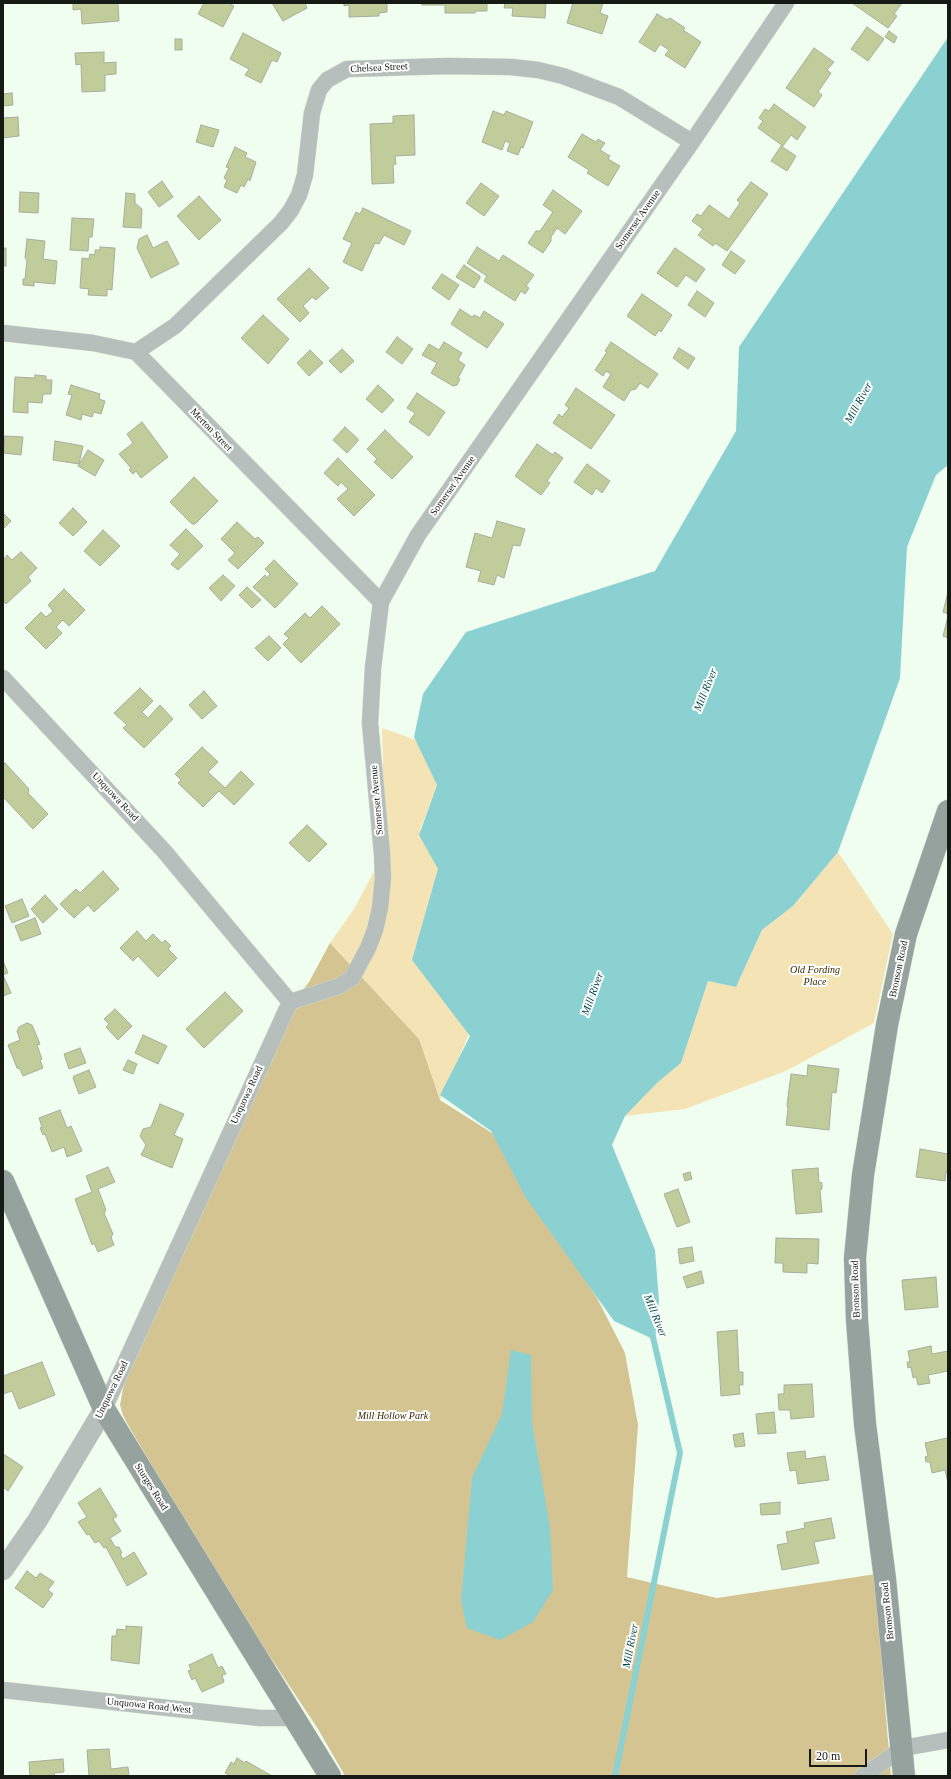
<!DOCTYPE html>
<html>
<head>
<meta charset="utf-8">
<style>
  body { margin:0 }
  #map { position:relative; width:951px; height:1779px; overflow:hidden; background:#f0feef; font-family:Georgia,serif }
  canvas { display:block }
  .frame { position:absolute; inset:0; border:4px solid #151a15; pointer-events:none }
  .scale { position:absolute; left:809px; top:1749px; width:58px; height:18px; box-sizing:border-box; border:2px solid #151a15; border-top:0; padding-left:5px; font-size:12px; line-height:14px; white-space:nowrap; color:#151a15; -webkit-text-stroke:3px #fff; paint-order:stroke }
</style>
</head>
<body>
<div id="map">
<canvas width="951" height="1779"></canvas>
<div class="frame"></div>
<div class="scale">20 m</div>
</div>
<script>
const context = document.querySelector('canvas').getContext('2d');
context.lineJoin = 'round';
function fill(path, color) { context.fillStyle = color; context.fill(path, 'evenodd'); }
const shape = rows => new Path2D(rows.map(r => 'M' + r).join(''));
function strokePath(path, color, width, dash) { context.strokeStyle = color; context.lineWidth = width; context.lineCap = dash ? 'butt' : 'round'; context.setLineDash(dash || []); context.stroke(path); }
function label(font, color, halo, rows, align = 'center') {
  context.font = font + ' Georgia,serif'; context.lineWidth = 4; context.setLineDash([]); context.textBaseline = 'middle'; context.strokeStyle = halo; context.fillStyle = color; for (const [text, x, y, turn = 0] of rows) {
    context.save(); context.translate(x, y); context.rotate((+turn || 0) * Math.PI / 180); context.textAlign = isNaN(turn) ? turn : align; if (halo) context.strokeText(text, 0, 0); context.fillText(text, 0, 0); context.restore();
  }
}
const green = shape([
  [382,728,419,741,437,785,420,830,440,872,469,1034,440,1100,419,1039,330,943,354,909,385,851],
  [838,852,893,934,874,1023,786,1071,685,1109,625,1116,657,1083,681,1063,708,981,736,987,762,930,793,906]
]);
const forest = shape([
  [330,943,419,1039,440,1100,492,1133,597,1298,625,1353,638,1425,627,1577,717,1598,876,1574,885,1705,891,1776,345,1776,318,1729,196,1545,154,1469,128,1425,123,1415,120,1405,124,1384,277,1024,309,982]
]);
const water = shape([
  [948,37,948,465,936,475,907,547,900,678,838,852,793,906,762,930,736,987,708,981,681,1063,657,1083,625,1116,612,1145,655,1250,659,1301,655,1340,614,1321,526,1198,491,1131,440,1095,470,1036,412,960,438,869,419,835,437,785,414,737,423,694,466,632,655,571,736,431,739,347],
  [511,1350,531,1355,532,1422,550,1527,553,1590,533,1622,500,1640,467,1628,461,1600,472,1478,502,1414]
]);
const stream = shape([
  [615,1776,680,1453,652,1333]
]);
const building = shape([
  [73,3,118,3,119,21,82,24,81,9,73,10,73,3],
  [204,3,228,3,234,6,223,27,198,14,204,3],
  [272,3,305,3,307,8,283,21,272,3],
  [344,3,387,3,387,12,379,13,379,16,349,17,349,5,344,6,344,3],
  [421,3,487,3,487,11,476,11,475,13,445,13,445,5,422,5,421,3],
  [505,3,546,3,545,18,512,16,513,8,504,8,505,3],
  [573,3,603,3,600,13,608,16,602,34,567,23,573,3],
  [852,3,902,3,894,14,897,16,888,28,852,3],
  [657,14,667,20,670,18,685,28,683,30,701,42,685,68,665,55,669,50,660,44,655,52,639,42,657,14],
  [867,27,884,39,868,61,851,49,867,27],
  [889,31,897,37,894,43,885,37,889,31],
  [243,33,281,53,277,62,272,60,261,83,245,75,249,69,230,59,243,33],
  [175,39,182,39,182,50,175,50,175,39],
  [814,48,834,62,827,70,831,73,818,92,822,95,814,107,786,88,814,48],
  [104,52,104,63,116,62,116,74,105,75,105,91,82,92,81,64,76,65,75,53,104,52],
  [12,93,13,105,3,106,3,94,12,93],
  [774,104,806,127,797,140,791,135,783,146,758,128,763,121,759,118,765,109,769,111,774,104],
  [493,111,504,115,506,111,533,122,523,148,521,147,518,155,507,151,510,143,505,141,502,150,482,142,493,111],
  [414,115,415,155,395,156,396,164,393,165,394,183,372,184,370,124,393,123,393,116,414,115],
  [18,117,19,136,3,138,3,118,18,117],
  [201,125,219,130,213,147,196,142,201,125],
  [582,134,596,142,598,139,605,143,600,150,610,156,608,159,620,166,608,186,587,173,589,170,568,157,582,134],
  [781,146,796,156,787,171,771,161,781,146],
  [235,147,247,153,245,157,256,162,250,181,248,179,244,187,241,185,237,193,224,187,227,180,224,178,229,168,226,167,235,147],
  [162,181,173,197,159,207,148,192,162,181],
  [751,182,768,194,727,251,715,243,713,246,698,235,703,229,692,221,697,214,701,216,709,205,729,219,740,203,737,200,751,182],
  [481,183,499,196,484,216,466,203,481,183],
  [553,190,582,211,565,234,557,228,551,237,551,241,543,253,528,243,536,231,540,231,553,212,543,205,553,190],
  [20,192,39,193,38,213,19,212,20,192],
  [126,193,135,194,135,203,142,209,141,228,123,227,126,193],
  [199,196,221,220,199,240,177,216,199,196],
  [363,208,411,231,404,245,384,235,379,244,375,243,362,271,343,262,352,243,343,239,356,212,360,214,363,208],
  [72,218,94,219,92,237,89,237,88,251,70,250,72,218],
  [147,235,153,248,167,241,179,264,151,278,137,248,139,239,147,235],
  [27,239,45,241,43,259,57,261,55,284,34,282,34,286,23,285,23,279,25,279,27,260,25,258,27,239],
  [100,247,115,248,112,290,107,289,107,296,88,295,89,289,80,288,82,258,89,259,90,254,95,255,95,250,100,250,100,247],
  [477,247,499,261,503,255,534,275,526,286,529,288,525,294,521,291,515,301,484,281,487,276,467,263,477,247],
  [3,248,6,248,6,266,3,266,3,248],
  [675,248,705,269,696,282,686,275,677,287,657,273,675,248],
  [731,251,745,261,735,274,722,265,731,251],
  [464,265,480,276,480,278,474,288,456,277,464,265],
  [309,268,329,288,316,300,312,297,303,306,309,313,300,322,277,299,309,268],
  [442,274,459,285,449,300,432,288,442,274],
  [697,291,714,303,705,317,688,305,697,291],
  [642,294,672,315,661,332,659,330,655,336,627,316,642,294],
  [460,309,472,317,474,315,480,318,484,311,504,324,487,348,451,324,460,309],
  [263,315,289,339,268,364,241,338,263,315],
  [397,337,413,349,402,364,386,352,397,337],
  [444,342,462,353,458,360,465,365,458,378,460,379,457,385,453,386,431,373,437,363,422,355,429,344,439,350,444,342],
  [611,342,658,374,648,388,640,383,636,389,631,390,624,401,603,387,611,374,606,371,603,376,595,370,607,352,605,351,611,342],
  [679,348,695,358,688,369,673,358,679,348],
  [342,349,354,361,341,373,329,361,342,349],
  [310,350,323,363,309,376,297,363,310,350],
  [35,375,46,376,46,380,52,380,51,394,43,394,42,403,28,402,28,413,13,412,15,377,35,378,35,375],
  [71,385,100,394,99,399,105,401,101,414,94,412,92,417,82,414,81,420,66,415,72,395,68,394,71,385],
  [378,385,394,400,382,413,366,399,378,385],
  [576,388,615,415,591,449,553,423,559,414,562,417,569,408,565,405,576,388],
  [417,393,445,412,429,436,409,422,415,413,407,408,417,393],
  [142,422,168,457,141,478,136,471,133,474,129,470,131,468,119,454,133,443,127,434,142,422],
  [345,427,358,439,358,441,347,453,333,440,345,427],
  [385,430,413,457,392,479,374,462,377,459,367,449,385,430],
  [5,436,23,437,21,455,3,453,5,436],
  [55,441,83,446,79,464,53,460,55,441],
  [537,444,553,455,555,452,563,458,547,481,550,483,541,495,515,476,537,444],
  [88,450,104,460,95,476,78,466,88,450],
  [338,458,375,495,354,516,337,499,348,489,341,482,338,486,324,473,338,458],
  [587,464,610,481,602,493,596,488,592,495,574,482,587,464],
  [194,477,218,501,195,524,192,524,170,502,194,477],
  [73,508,87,522,73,536,59,523,73,508],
  [3,513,11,521,3,529,3,513],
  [497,521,525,529,520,546,513,545,504,578,497,575,494,585,478,581,481,571,466,567,475,533,492,538,497,521],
  [237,522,255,539,258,537,264,543,238,569,228,560,235,553,221,539,237,522],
  [186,529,203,546,178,570,171,564,180,554,170,545,186,529],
  [103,530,120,546,100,566,84,551,103,530],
  [21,552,37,568,28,577,31,581,6,604,3,601,3,561,7,555,12,560,21,552],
  [274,560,298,584,275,608,253,587,265,575,267,578,270,574,265,569,274,560],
  [223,575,235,586,221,601,209,588,223,575],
  [247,587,261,600,252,608,239,595,247,587],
  [64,589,85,610,69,626,63,620,56,627,62,633,46,649,25,628,41,612,46,617,53,611,48,605,64,589],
  [948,592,948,614,943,612,948,592],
  [322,606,340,624,301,663,283,644,289,638,284,634,305,613,310,618,322,606],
  [948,616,948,638,943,636,948,616],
  [269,636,281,648,268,661,255,648,269,636],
  [140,688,153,701,142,712,148,718,160,705,173,719,144,748,123,728,127,725,114,713,140,688],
  [204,691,217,706,202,719,189,705,204,691],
  [202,747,218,762,208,772,225,788,241,771,254,784,234,805,219,791,203,807,178,783,181,780,175,774,202,747],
  [5,763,29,789,28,793,48,814,33,829,3,797,3,764,5,763],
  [307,825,327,844,309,862,289,843,307,825],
  [103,871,119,889,94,912,88,905,74,918,60,904,76,889,80,893,103,871],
  [45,895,58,909,43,923,31,909,45,895],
  [22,899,29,916,12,923,5,906,22,899],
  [35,918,41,934,21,941,15,926,35,918],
  [137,931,146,941,153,934,162,943,165,940,171,946,168,949,177,958,158,977,138,956,133,961,120,948,137,931],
  [3,961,8,973,3,975,11,993,3,996,3,961],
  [225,992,243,1011,204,1048,186,1029,225,992],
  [115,1009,132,1026,118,1040,106,1027,109,1024,104,1019,115,1009],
  [27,1023,32,1025,40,1044,37,1045,42,1059,40,1060,43,1068,23,1076,20,1069,17,1068,8,1045,20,1040,17,1031,19,1027,27,1023],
  [143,1035,167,1046,158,1064,135,1053,143,1035],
  [80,1048,86,1063,69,1069,64,1054,80,1048],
  [128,1060,137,1064,133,1074,123,1070,128,1060],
  [808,1065,839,1069,836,1093,832,1092,829,1130,786,1125,788,1109,787,1105,791,1074,807,1076,808,1065],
  [89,1070,96,1087,79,1094,73,1078,74,1076,89,1070],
  [160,1104,184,1114,174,1135,183,1139,172,1168,141,1155,146,1145,140,1136,143,1129,151,1127,160,1104],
  [60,1110,67,1128,71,1126,82,1151,67,1157,64,1147,52,1152,45,1134,43,1135,40,1128,42,1127,39,1118,60,1110],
  [920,1149,948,1154,948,1172,946,1172,945,1181,916,1177,920,1149],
  [108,1167,115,1182,98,1189,106,1210,104,1213,113,1234,111,1237,114,1245,98,1252,94,1243,92,1245,75,1199,92,1192,86,1176,108,1167],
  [818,1168,819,1182,822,1183,822,1189,820,1190,822,1212,796,1214,792,1170,818,1168],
  [690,1172,692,1179,685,1181,683,1174,690,1172],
  [678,1189,690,1222,677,1227,664,1194,678,1189],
  [776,1238,819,1239,818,1264,807,1263,807,1273,783,1272,783,1263,775,1263,776,1238],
  [692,1247,694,1261,680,1264,678,1249,692,1247],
  [701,1271,704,1283,687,1288,683,1277,701,1271],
  [936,1277,938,1307,905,1310,902,1280,936,1277],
  [737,1330,739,1372,743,1372,743,1385,739,1385,740,1394,721,1396,717,1332,737,1330],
  [931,1346,932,1354,948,1351,948,1371,928,1375,930,1383,918,1385,916,1377,913,1378,911,1367,908,1368,907,1362,910,1362,908,1351,931,1346],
  [42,1362,55,1395,19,1409,12,1391,3,1394,3,1376,42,1362],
  [812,1384,814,1417,791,1419,790,1410,779,1410,778,1394,784,1394,784,1385,812,1384],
  [774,1412,776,1433,758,1434,756,1414,774,1412],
  [743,1433,745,1446,735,1447,733,1435,743,1433],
  [947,1438,948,1441,948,1483,945,1470,932,1473,930,1462,926,1462,925,1457,928,1456,925,1443,947,1438],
  [805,1451,806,1459,825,1456,829,1480,798,1484,796,1470,790,1471,787,1453,805,1451],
  [5,1455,23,1467,8,1491,3,1487,3,1458,5,1455],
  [100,1488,117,1516,113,1519,121,1531,110,1538,115,1547,119,1547,122,1553,120,1554,123,1559,134,1552,147,1574,127,1586,106,1547,104,1548,99,1541,95,1543,89,1534,87,1535,78,1522,87,1517,78,1503,100,1488],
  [780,1502,780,1514,761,1515,760,1504,780,1502],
  [831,1518,835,1538,814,1542,819,1563,782,1570,777,1545,788,1543,786,1532,805,1528,804,1523,831,1518],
  [27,1571,36,1578,40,1573,54,1582,48,1590,53,1594,43,1608,15,1588,27,1571],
  [126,1626,142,1627,139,1664,111,1660,112,1636,116,1636,117,1629,126,1630,126,1626],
  [212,1654,218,1668,222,1666,226,1674,222,1675,224,1682,202,1692,195,1678,192,1680,188,1671,191,1670,189,1665,212,1654],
  [109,1749,111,1769,128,1767,129,1776,89,1776,87,1750,109,1749],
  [237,1758,245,1763,246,1761,272,1776,227,1776,228,1774,225,1773,231,1762,234,1764,237,1758],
  [63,1759,64,1772,54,1773,55,1776,30,1776,29,1762,63,1759]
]);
const minor = shape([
  [3,333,93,343,136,352,381,602],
  [136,352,175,326,281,223,291,210,299,195,305,175,312,113,319,90,327,80,347,69,448,66,511,67,538,70,563,76,619,97,692,142],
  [3,678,164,851,290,1002,104,1409],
  [290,1002,339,986,352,978,368,948,375,930,380,908,383,878,382,854,370,723,373,668,381,602,418,535,692,142,786,3],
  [3,1690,260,1718,295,1718],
  [863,1776,903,1748,948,1740]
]);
const tertiary = shape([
  [3,1570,37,1521,104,1409]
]);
const secondary = shape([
  [3,1181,104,1409,330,1776],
  [904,1776,885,1579,865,1424,857,1320,855,1258,863,1175,887,1025,906,934,948,811]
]);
const streetNames = [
  ["Chelsea Street",379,68,-3],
  ["Somerset Avenue",638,220,-55],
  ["Merton Street",211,430,46],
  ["Somerset Avenue",453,486,-55],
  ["Unquowa Road",115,797,47],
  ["Somerset Avenue",377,800,-95],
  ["Bronson Road",899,969,-78],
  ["Unquowa Road",247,1095,-65],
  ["Bronson Road",856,1289,-92],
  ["Unquowa Road",112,1390,-64],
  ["Sturges Road",151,1487,58],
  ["Bronson Road",888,1611,-96],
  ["Unquowa Road West",149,1706,6]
];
const parkNames = [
  ["Old Fording",815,970],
  ["Place",815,982],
  ["Mill Hollow Park",393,1416]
];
const waterNames = [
  ["Mill River",859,403,-61],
  ["Mill River",706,690,-68],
  ["Mill River",593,994,-70],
  ["Mill River",655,1316,68],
  ["Mill River",631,1646,-79]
];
fill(green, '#f4e4b5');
fill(forest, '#d4c491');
fill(water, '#8cd1d2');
strokePath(stream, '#8cd1d2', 6);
fill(building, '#c0cc99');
strokePath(building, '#a8ad9c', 1);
strokePath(minor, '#cddacc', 17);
strokePath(tertiary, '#cddacc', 21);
strokePath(secondary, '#cddacc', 23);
strokePath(minor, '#b6bfbb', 16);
strokePath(tertiary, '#b6bfbb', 20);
strokePath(secondary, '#95a29d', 22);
label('10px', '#151a15', '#fff', streetNames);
label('italic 10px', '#342800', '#fff', parkNames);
label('italic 11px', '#034647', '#fff', waterNames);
</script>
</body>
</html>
